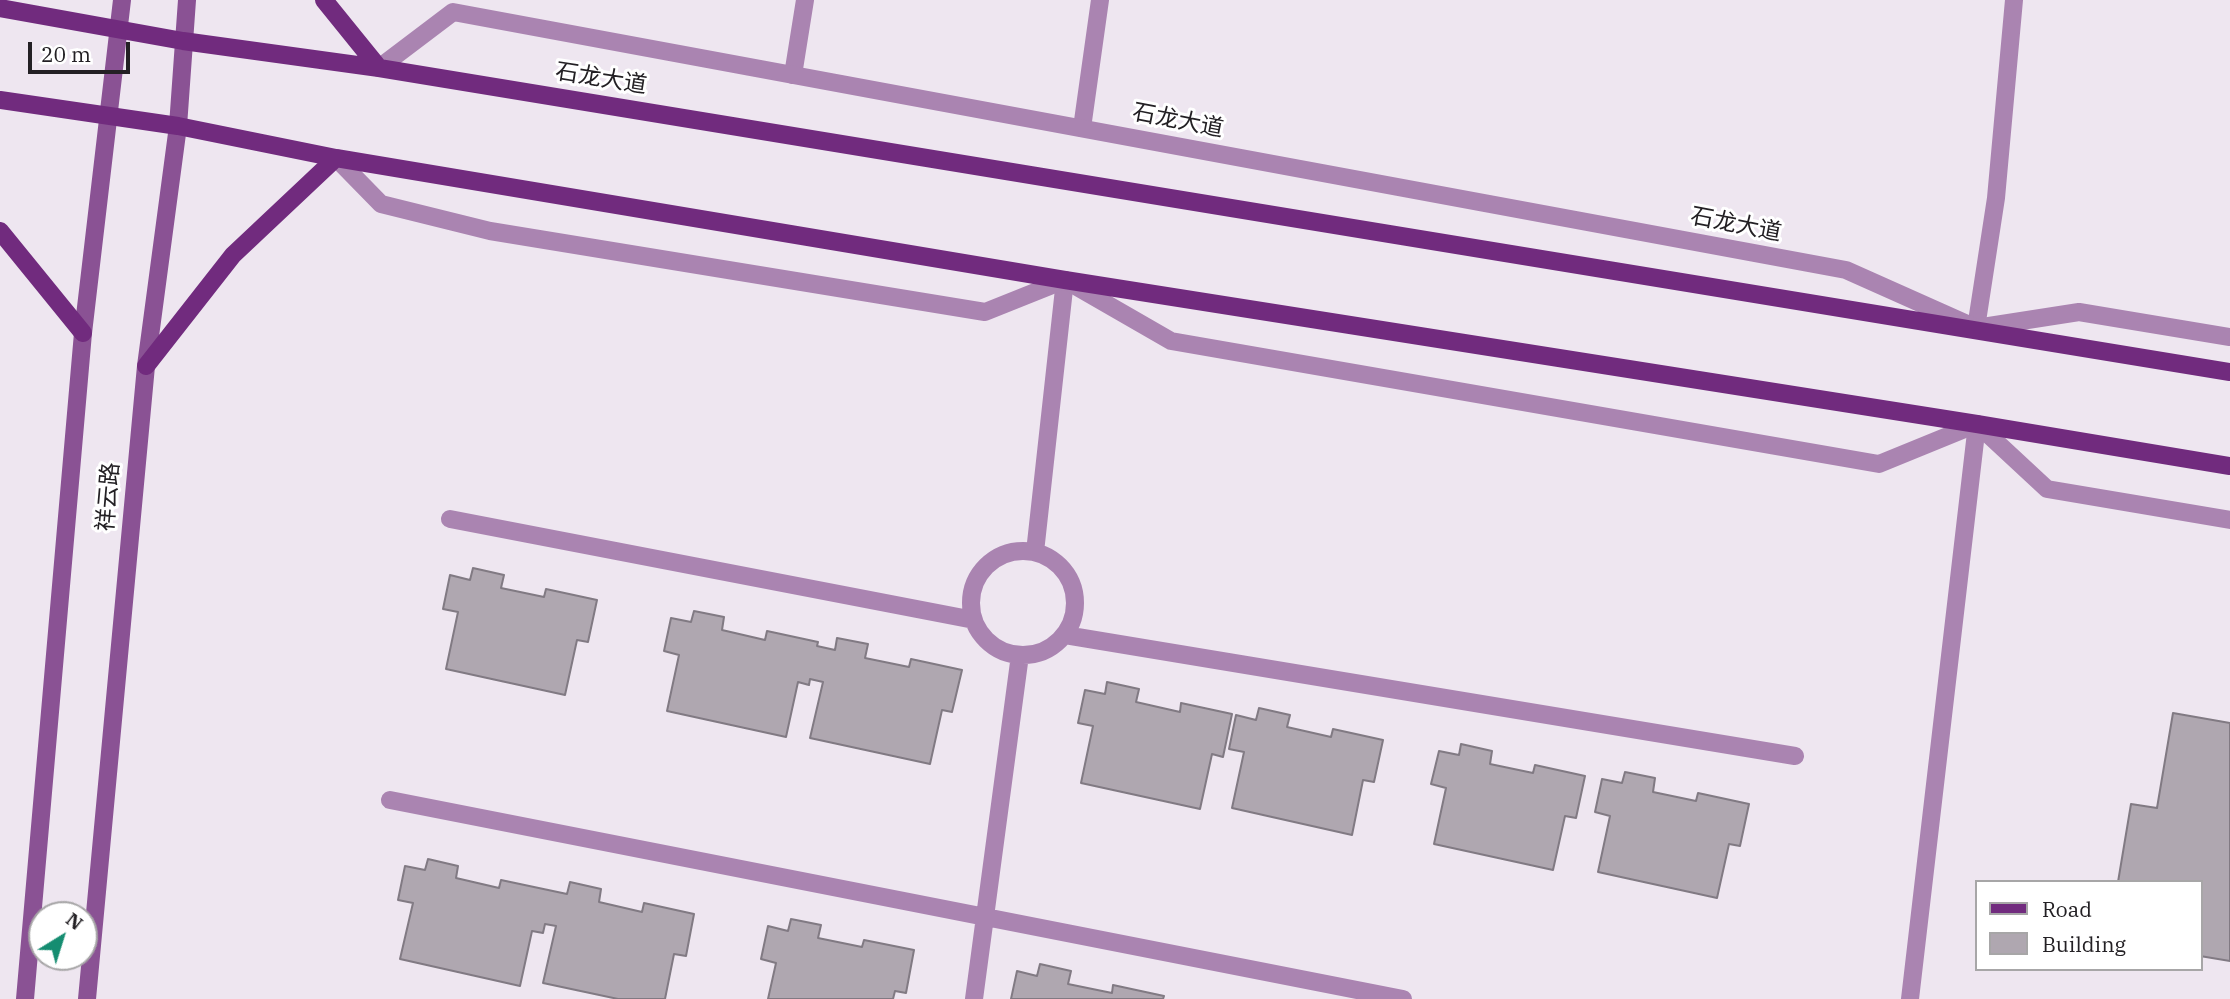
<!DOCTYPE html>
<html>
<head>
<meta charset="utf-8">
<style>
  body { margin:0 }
  #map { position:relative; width:2230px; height:999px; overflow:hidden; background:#eee6f0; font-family:"IBM Plex Serif",serif }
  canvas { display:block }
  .legend { position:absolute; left:1975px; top:880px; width:228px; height:91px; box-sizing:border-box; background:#fff; border:2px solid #a7a6a7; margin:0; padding:9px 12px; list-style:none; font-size:21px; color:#232024 }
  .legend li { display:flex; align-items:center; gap:14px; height:35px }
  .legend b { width:35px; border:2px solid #a7a6a7 }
  .north { position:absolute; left:28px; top:901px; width:70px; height:70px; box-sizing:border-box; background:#fff; border:2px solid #a7a6a7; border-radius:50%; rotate:38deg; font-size:19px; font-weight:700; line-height:28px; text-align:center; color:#232024 }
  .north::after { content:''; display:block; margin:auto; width:24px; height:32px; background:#158d71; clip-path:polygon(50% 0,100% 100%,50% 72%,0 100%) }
  .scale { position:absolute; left:28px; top:42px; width:102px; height:32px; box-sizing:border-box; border:4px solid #232024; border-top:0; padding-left:9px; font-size:21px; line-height:24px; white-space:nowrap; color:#232024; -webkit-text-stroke:5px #fff; paint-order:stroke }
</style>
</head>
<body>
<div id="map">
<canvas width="2230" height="999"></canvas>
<ul class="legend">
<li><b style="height:9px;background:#712b7e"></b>Road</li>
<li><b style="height:19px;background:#afa7b0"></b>Building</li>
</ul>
<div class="north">N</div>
<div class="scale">20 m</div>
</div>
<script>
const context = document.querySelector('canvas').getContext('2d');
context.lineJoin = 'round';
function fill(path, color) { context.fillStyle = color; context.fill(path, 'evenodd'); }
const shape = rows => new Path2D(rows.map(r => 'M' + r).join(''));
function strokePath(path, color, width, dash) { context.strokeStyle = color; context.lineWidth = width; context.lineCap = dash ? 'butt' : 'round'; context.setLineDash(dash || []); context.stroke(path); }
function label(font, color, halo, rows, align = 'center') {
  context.font = font + ' "IBM Plex Serif","Noto Sans SC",serif'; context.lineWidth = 6; context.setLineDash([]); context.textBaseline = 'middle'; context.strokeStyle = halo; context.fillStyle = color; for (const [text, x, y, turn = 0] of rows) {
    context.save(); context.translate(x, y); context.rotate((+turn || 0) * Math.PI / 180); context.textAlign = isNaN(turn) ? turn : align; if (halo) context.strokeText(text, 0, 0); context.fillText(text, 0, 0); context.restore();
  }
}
const building = shape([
  [473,568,504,575,501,588,544,597,546,589,597,600,588,642,577,640,565,695,446,669,458,612,443,609,450,575,470,580,473,568],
  [694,611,724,617,722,630,765,640,767,631,818,642,817,646,835,650,837,638,868,644,865,658,909,667,911,659,962,670,952,712,942,710,930,764,810,738,823,682,810,679,809,685,798,682,786,737,667,711,679,655,664,651,671,618,691,622,694,611],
  [1107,682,1139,689,1136,702,1180,712,1181,703,1232,714,1223,757,1212,754,1200,809,1081,783,1093,726,1078,723,1085,690,1105,694,1107,682],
  [1259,708,1290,715,1287,727,1331,737,1333,729,1383,740,1374,782,1363,780,1352,835,1232,808,1244,752,1229,749,1236,715,1256,720,1259,708],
  [2173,713,2230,723,2230,961,2200,956,2200,882,2118,882,2131,804,2157,808,2173,713],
  [1461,744,1492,751,1490,764,1533,773,1535,765,1585,776,1576,818,1565,816,1553,870,1434,844,1446,788,1431,784,1439,751,1459,755,1461,744],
  [1625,772,1655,778,1653,792,1696,801,1698,793,1749,804,1740,846,1729,844,1717,898,1598,872,1610,816,1595,812,1602,779,1622,783,1625,772],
  [428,859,458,866,456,878,499,888,501,880,567,894,570,882,601,889,599,902,642,912,644,903,694,914,686,956,674,954,665,999,618,999,543,983,556,926,545,924,543,933,532,931,520,986,400,959,413,903,398,900,405,866,425,870,428,859],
  [791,919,821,925,818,938,862,947,864,940,914,950,906,993,895,991,893,999,768,999,776,963,761,959,768,926,788,931,791,919],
  [1040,964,1071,971,1068,984,1112,993,1113,985,1164,996,1163,999,1011,999,1017,971,1037,976,1040,964]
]);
const service = shape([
  [793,75,805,0],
  [1082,128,1100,0],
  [450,519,974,620],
  '971 603a52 52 0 1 1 104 0a52 52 0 1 1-104 0Z',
  [1035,552,1065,280],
  [1065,635,1795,756],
  [390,800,1403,999],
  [974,999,1020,655]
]);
const minor = shape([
  [1976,328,1996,198,2014,0],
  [1910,999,1977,424]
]);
const tertiary = shape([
  [379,68,453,12,1846,270,1976,328,2079,312,2230,337],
  [336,158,381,204,490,231,985,312,1065,280,1171,341,1879,464,1977,424,2047,489,2230,520]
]);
const secondary = shape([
  [25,999,83,333,122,0],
  [87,999,146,366,178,126,187,0]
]);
const primary = shape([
  [324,0,379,68],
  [0,8,183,41,379,68,2230,372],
  [0,100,178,126,336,158,1065,280,1977,424,2230,466],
  [0,231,83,333],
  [146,366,233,255,336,158]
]);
const streetNames = [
  ["石龙大道",601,79,9],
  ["石龙大道",1178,121,11],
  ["石龙大道",1736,225,11],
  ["祥云路",109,497,-85]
];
fill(building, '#afa7b0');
strokePath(building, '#817a83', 2);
strokePath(service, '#aa84b1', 18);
strokePath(minor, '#aa84b1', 18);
strokePath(tertiary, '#aa84b1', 18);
strokePath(secondary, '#8a5294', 18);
strokePath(primary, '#712b7e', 18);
label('23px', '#232024', '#fff', streetNames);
</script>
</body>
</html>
